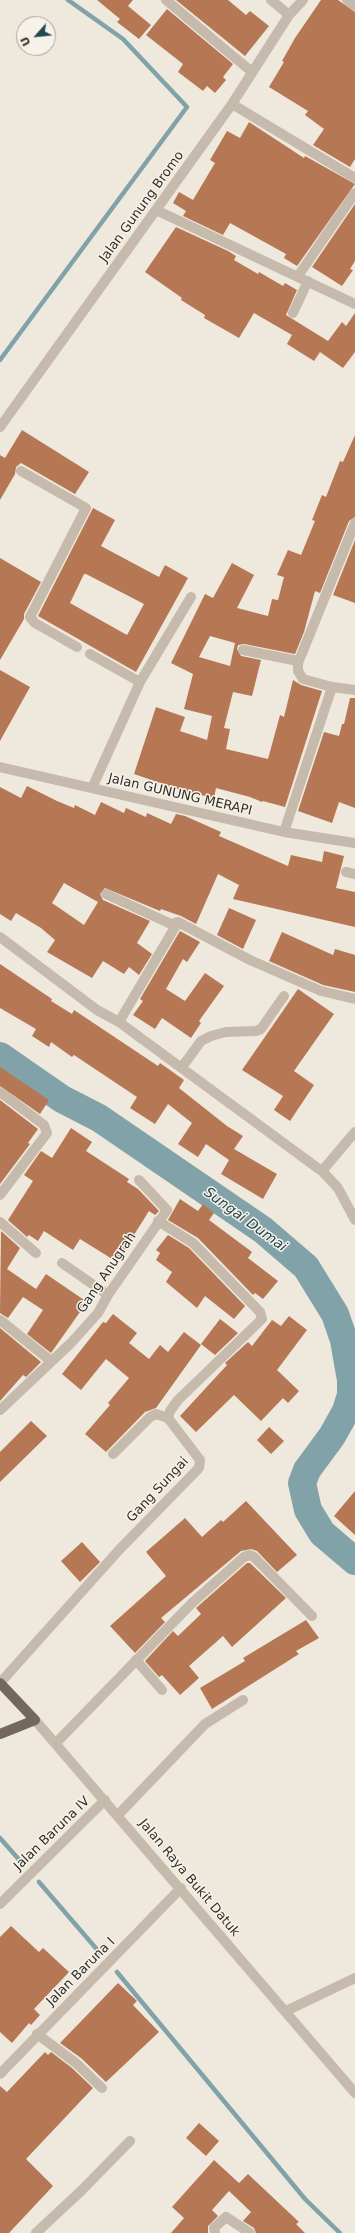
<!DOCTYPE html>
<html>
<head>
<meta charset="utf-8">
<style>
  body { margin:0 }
  #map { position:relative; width:355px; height:2233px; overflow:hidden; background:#efe9dd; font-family:"DejaVu Sans",sans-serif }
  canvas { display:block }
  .north { position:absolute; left:16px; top:16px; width:40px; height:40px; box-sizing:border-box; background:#f7f2e9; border:1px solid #a9a49c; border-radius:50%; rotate:243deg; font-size:11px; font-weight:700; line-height:16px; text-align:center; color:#342e29 }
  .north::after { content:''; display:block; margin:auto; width:14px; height:18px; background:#244850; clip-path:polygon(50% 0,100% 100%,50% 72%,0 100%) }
</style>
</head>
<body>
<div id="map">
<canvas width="355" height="2233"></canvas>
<div class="north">U</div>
</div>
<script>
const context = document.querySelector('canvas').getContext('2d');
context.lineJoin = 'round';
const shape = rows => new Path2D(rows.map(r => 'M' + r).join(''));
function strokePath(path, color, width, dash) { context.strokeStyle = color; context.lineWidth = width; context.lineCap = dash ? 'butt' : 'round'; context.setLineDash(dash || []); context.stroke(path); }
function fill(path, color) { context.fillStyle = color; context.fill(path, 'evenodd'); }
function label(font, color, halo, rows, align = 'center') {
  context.font = font + ' "DejaVu Sans",sans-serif'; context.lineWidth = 3; context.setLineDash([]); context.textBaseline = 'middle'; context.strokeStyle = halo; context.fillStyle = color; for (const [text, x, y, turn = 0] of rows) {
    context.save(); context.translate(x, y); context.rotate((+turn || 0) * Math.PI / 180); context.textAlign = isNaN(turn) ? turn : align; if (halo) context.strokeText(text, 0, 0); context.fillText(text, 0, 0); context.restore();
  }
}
const stream = shape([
  [0,360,187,107,123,39,68,0],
  [0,1838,22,1863],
  [39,1882,100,1953],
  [117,1972,305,2199,340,2233]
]);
const river = shape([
  [0,1056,62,1099,99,1118,263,1230,306,1267,335,1314,344,1340,351,1380,351,1395,346,1411,332,1436,307,1470,302,1483,308,1510,322,1533,355,1561]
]);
const building = shape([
  [97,0,133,0,128,6,151,25,139,39,117,22,120,19],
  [176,0,228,0,246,15,250,11,269,26,245,56],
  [321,0,338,0,355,12,355,159,350,167,313,145,324,129,305,115,308,111,269,87,284,62,282,61,295,38],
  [167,9,233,64,223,77,226,80,215,93,207,86,203,91,178,72,183,64,146,35],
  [249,122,304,158,305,156,355,184,297,266,284,258,286,254,230,223,223,235,183,216,186,211,173,203,179,192,193,200,215,163,210,160,227,131,240,138],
  [355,204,355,261,350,269,353,270,342,286,312,267],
  [176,227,228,251,236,256,234,260,258,274,259,272,283,286,285,283,297,290,286,315,328,341,342,322,346,326,355,313,355,352,343,368,320,352,314,361,287,344,292,335,254,313,239,338,204,318,205,315,181,300,182,298,145,272],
  [22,430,89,472,75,494,21,463,16,467,15,474,0,500,0,455,5,458],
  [355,435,355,517,349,521,320,593,315,591,304,632,295,654,244,644,238,645,237,649,241,656,261,660,252,696,233,692,224,728,230,729,226,749,268,759,280,715,284,717,293,680,301,685,322,691,285,807,263,801,262,802,250,797,216,788,214,798,187,792,134,774,156,707,185,717,180,731,207,740,212,716,184,709,193,674,171,663,205,594,213,598,232,563,254,575,237,608,268,616,272,599,278,600,284,577,277,575,288,550,301,555,315,521,312,520,322,495,326,497,340,461,343,462],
  [210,636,235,643,230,666,199,657],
  [93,508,115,520,101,546,159,577,165,565,188,578,136,672,38,616],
  [84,574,86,574,144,604,127,635,70,603],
  [355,540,355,603,333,595],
  [0,558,41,582,24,614,24,619,0,660],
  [0,670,30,687,0,741],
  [350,698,355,698,355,808,339,802,332,823,298,811,324,732,339,736,342,724,344,724],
  [27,786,57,801,74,808,75,805,95,815,101,802,124,813,126,808,146,817,147,813,171,824,176,814,185,816,221,832,219,836,288,866,291,855,322,862,324,851,344,856,336,888,355,892,355,927,233,899,239,885,218,874,196,924,181,916,161,909,160,911,105,888,100,894,103,900,150,921,137,943,152,954,139,975,129,967,124,974,103,961,92,978,47,952,55,940,41,928,16,913,11,921,0,914,0,787,21,798],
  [64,883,98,902,84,925,52,903],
  [229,908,256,920,243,949,217,935],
  [180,931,200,942,187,962,183,959,166,989,185,1001,205,973,224,986,199,1021,201,1023,191,1038,162,1018,155,1029,133,1015,143,1001,140,999],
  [282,932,333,955,335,949,355,955,355,992,323,985,269,961],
  [0,964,52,999,51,1001,72,1014,74,1010,158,1066,160,1063,184,1080,179,1088,227,1126,243,1136,234,1149,277,1174,263,1199,221,1174,229,1160,206,1144,198,1157,178,1144,192,1123,168,1104,155,1124,130,1108,137,1097,74,1055,72,1057,51,1042,49,1047,32,1036,36,1029,0,1008],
  [298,989,334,1014,294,1071,314,1085,290,1121,274,1110,283,1096,242,1070],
  [0,1067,49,1100,40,1114,0,1086],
  [0,1100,38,1129,28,1143,30,1144,0,1184],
  [71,1128,92,1142,86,1151,129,1179,127,1182,138,1189,159,1211,155,1215,149,1211,117,1262,80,1239,73,1250,44,1231,38,1241,29,1235,27,1237,8,1220,33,1181,24,1175,41,1151,52,1158],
  [180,1199,198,1211,203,1204,214,1213,209,1220,252,1252,248,1258,278,1281,263,1299,255,1293,253,1295,198,1238,168,1220],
  [1,1231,20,1248,7,1269,36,1289,46,1274,87,1302,51,1353,27,1334,43,1310,23,1297,8,1318,0,1313],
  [168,1235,189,1248,245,1306,234,1319,205,1296,197,1308,166,1282,172,1272,156,1260,160,1253,156,1250],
  [113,1314,137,1333,129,1343,149,1359,160,1345,168,1352,184,1332,201,1345,156,1408,145,1412,106,1452,85,1434,110,1405,108,1403,129,1378,106,1359,81,1390,62,1374,103,1322,106,1323],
  [289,1316,307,1330,277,1370,299,1391,288,1403,283,1398,261,1421,234,1395,196,1432,180,1416,227,1365,225,1363,248,1342,252,1346,272,1320,281,1326],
  [220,1319,238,1333,215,1355,201,1344],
  [0,1328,41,1362,26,1377,23,1375,0,1401],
  [31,1421,47,1436,0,1482,0,1452],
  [269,1427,284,1441,271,1454,257,1440],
  [355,1491,355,1535,334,1516],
  [246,1501,297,1555,277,1572,257,1551,251,1549,241,1551,161,1618,165,1622,135,1653,110,1626,166,1576,146,1552,185,1518,202,1537,221,1520,223,1522],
  [82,1542,100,1562,80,1582,61,1561],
  [247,1563,250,1563,286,1598,232,1647,223,1636,189,1666,199,1678,180,1695,162,1675,159,1677,145,1661,173,1631,178,1636,201,1614,196,1608],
  [306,1620,319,1638,296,1651,299,1654,212,1709,200,1688,245,1661,243,1658],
  [11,1926,39,1952,43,1948,69,1972,34,2009,40,2015,31,2025,29,2023,12,2043,0,2032,0,1937],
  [118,1983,137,2001,133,2005,159,2032,106,2082,81,2058,60,2043],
  [45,2052,48,2055,51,2052,72,2068,93,2088,26,2159,53,2186,9,2233,0,2233,0,2086,7,2092],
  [199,2123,219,2141,206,2156,186,2138],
  [214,2160,239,2183,248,2174,299,2222,296,2224,305,2233,256,2233,254,2228,243,2221,251,2212,229,2191,212,2210,218,2216,208,2226,208,2233,171,2233,184,2218,172,2207]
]);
const minor = shape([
  [166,0,252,72],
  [271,0,289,15],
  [347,0,355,6],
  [232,104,355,178],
  [156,210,355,304],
  [298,276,355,193],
  [293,313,308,281],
  [0,427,232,104,289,15,303,0],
  [21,471,86,508,30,617,35,623,77,647],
  [355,523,298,663,298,671,303,679,332,687,355,690],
  [243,650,298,661],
  [90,654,140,682],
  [0,767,284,832,355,843],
  [92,788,140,682,191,597],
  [284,832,332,687],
  [346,872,355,874],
  [106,894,171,924,178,922,250,960,321,991,355,999],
  [0,937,97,1010,119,1022,323,1172,338,1188,355,1220],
  [119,1022,178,922],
  [182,1067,201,1041,211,1036,226,1032,256,1031,261,1029,284,996],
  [0,1092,44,1125,47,1133,0,1195],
  [322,1171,355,1132],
  [0,1222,36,1253],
  [62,1263,108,1295],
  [0,1320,51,1361],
  [0,1410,71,1343,98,1313,108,1295,167,1210,139,1180],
  [113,1454,150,1417,156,1414,168,1418],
  [136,1660,162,1690],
  [0,1683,119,1550,199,1468,200,1460,168,1418,170,1411,178,1400,262,1319,260,1312,193,1243,158,1221],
  [35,1720,355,2093],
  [56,1743,192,1603,244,1557,249,1555,254,1557,312,1616],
  [118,1815,205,1724,243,1700],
  [0,1904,105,1800],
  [286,2011,355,1978],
  [37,2034,76,2063,102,2088],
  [0,2074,181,1888],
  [36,2233,81,2191,130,2141],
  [215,2233,214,2228,226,2217,250,2233]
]);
const major = shape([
  [0,1683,35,1720,0,1734]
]);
const streetNames = [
  ["Jalan Gunung Bromo",142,207,-54],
  ["Jalan GUNUNG MERAPI",180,795,13],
  ["Gang Anugrah",107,1273,-56],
  ["Gang Sungai",158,1490,-47],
  ["Jalan Baruna IV",52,1834,-44],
  ["Jalan Raya Bukit Datuk",189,1878,50],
  ["Jalan Baruna I",81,1972,-45]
];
const waterNames = [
  ["Sungai Dumai",245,1220,36]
];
strokePath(stream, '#80a2a8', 4.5);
strokePath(river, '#80a2a8', 28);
fill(building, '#b67754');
strokePath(minor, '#c5baab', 10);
strokePath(major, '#74675c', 10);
label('13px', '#342e29', '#f7f2e9', streetNames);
label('italic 14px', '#244850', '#f7f2e9', waterNames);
</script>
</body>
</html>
